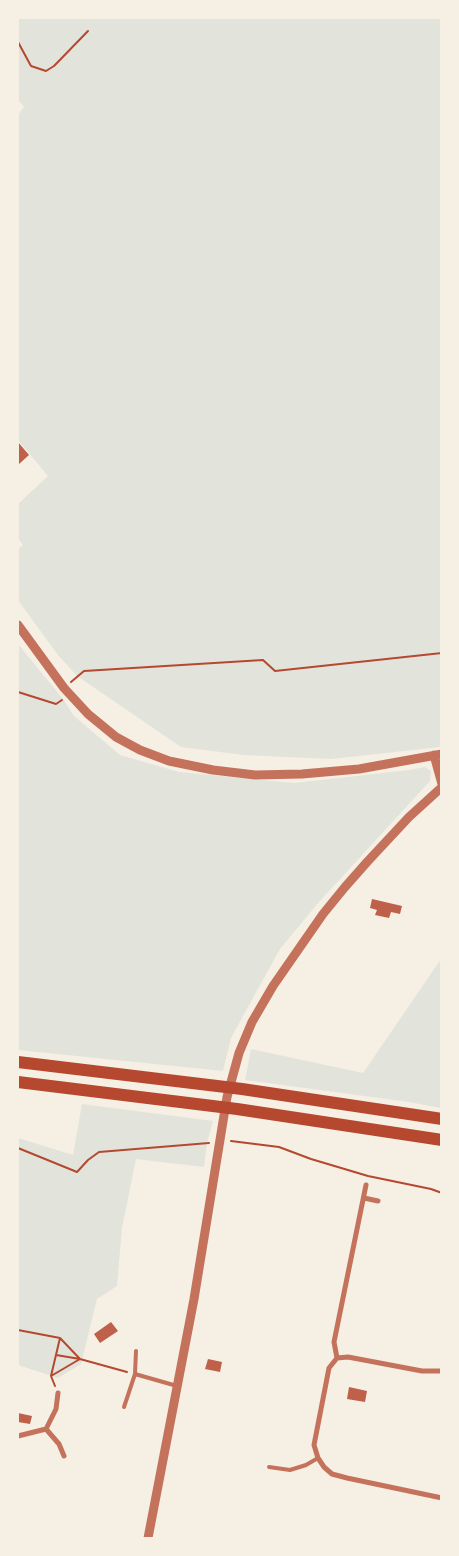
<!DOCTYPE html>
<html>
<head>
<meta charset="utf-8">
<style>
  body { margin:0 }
  #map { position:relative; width:459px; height:1556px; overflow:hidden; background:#f6efe4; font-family:Quicksand,sans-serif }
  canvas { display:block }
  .frame { position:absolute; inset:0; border:19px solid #f6efe4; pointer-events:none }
</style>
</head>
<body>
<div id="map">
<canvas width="459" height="1556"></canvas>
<div class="frame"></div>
</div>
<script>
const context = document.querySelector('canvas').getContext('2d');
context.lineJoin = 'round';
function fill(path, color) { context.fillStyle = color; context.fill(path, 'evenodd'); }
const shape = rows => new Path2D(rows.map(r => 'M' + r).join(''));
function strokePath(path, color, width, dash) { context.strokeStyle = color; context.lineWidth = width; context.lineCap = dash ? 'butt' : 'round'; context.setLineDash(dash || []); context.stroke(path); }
const green = shape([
  [18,18,441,18,441,747,331,759,243,755,181,747,77,676,58,655,18,600,18,549,23,545,18,538,18,504,48,476,18,440,18,115,24,107,18,100],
  [18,644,63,699,74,716,120,755,179,772,294,783,409,770,425,767,431,771,430,781,319,902,280,949,231,1038,223,1071,18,1050],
  [441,959,441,1108,409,1102,245,1080,251,1049,363,1073],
  [82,1104,213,1121,207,1143,204,1167,136,1159,122,1228,117,1286,97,1299,81,1364,58,1378,18,1365,18,1138,73,1155]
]);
const building = shape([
  [18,442,29,455,18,465],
  [372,899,402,906,400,914,391,912,389,918,375,915,377,910,370,908],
  [111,1322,118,1331,100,1343,94,1334],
  [208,1359,222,1362,220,1372,205,1369],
  [349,1387,367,1391,365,1402,347,1399],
  [18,1413,32,1416,30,1424,18,1422]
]);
const path = shape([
  [18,42,31,66,46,71,54,66,88,31],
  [71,682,84,671,263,660,275,671,442,653],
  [18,692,56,704,62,700],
  [231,1141,279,1147,311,1159,368,1176,431,1189,442,1193],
  [18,1148,77,1172,88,1160,99,1152,209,1143],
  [18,1330,60,1338,51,1376,55,1386],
  [60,1338,80,1359,127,1372],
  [51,1376,80,1359,56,1355]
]);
const service = shape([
  [135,1374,177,1386],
  [124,1407,135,1374,136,1351],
  [269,1467,290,1470,306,1465,318,1458]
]);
const minor = shape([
  [364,1198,378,1201],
  [337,1358,329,1368,314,1445,318,1458,324,1467,332,1474,347,1478,442,1498],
  [337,1358,334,1342,366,1185],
  [337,1358,348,1357,422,1371,442,1371],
  [46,1429,59,1444,64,1456],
  [18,1436,46,1429,56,1409,58,1393]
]);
const tertiary = shape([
  [18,625,64,688,88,714,116,737,140,750,169,761,213,770,255,775,302,774,359,769,442,754],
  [434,755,442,784],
  [148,1538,194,1299,227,1097,239,1053,252,1022,273,986,323,914,345,887,368,861,409,817,442,787]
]);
const trunk = shape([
  [18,1062,242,1089,442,1119],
  [18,1082,237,1109,442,1140]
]);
fill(green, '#e2e4dc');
fill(building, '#bf614a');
strokePath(path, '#b5482f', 2);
strokePath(service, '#c5725c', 4);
strokePath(minor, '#c5725c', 5);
strokePath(tertiary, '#c5725c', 9);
strokePath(trunk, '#b5482f', 12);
</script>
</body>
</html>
